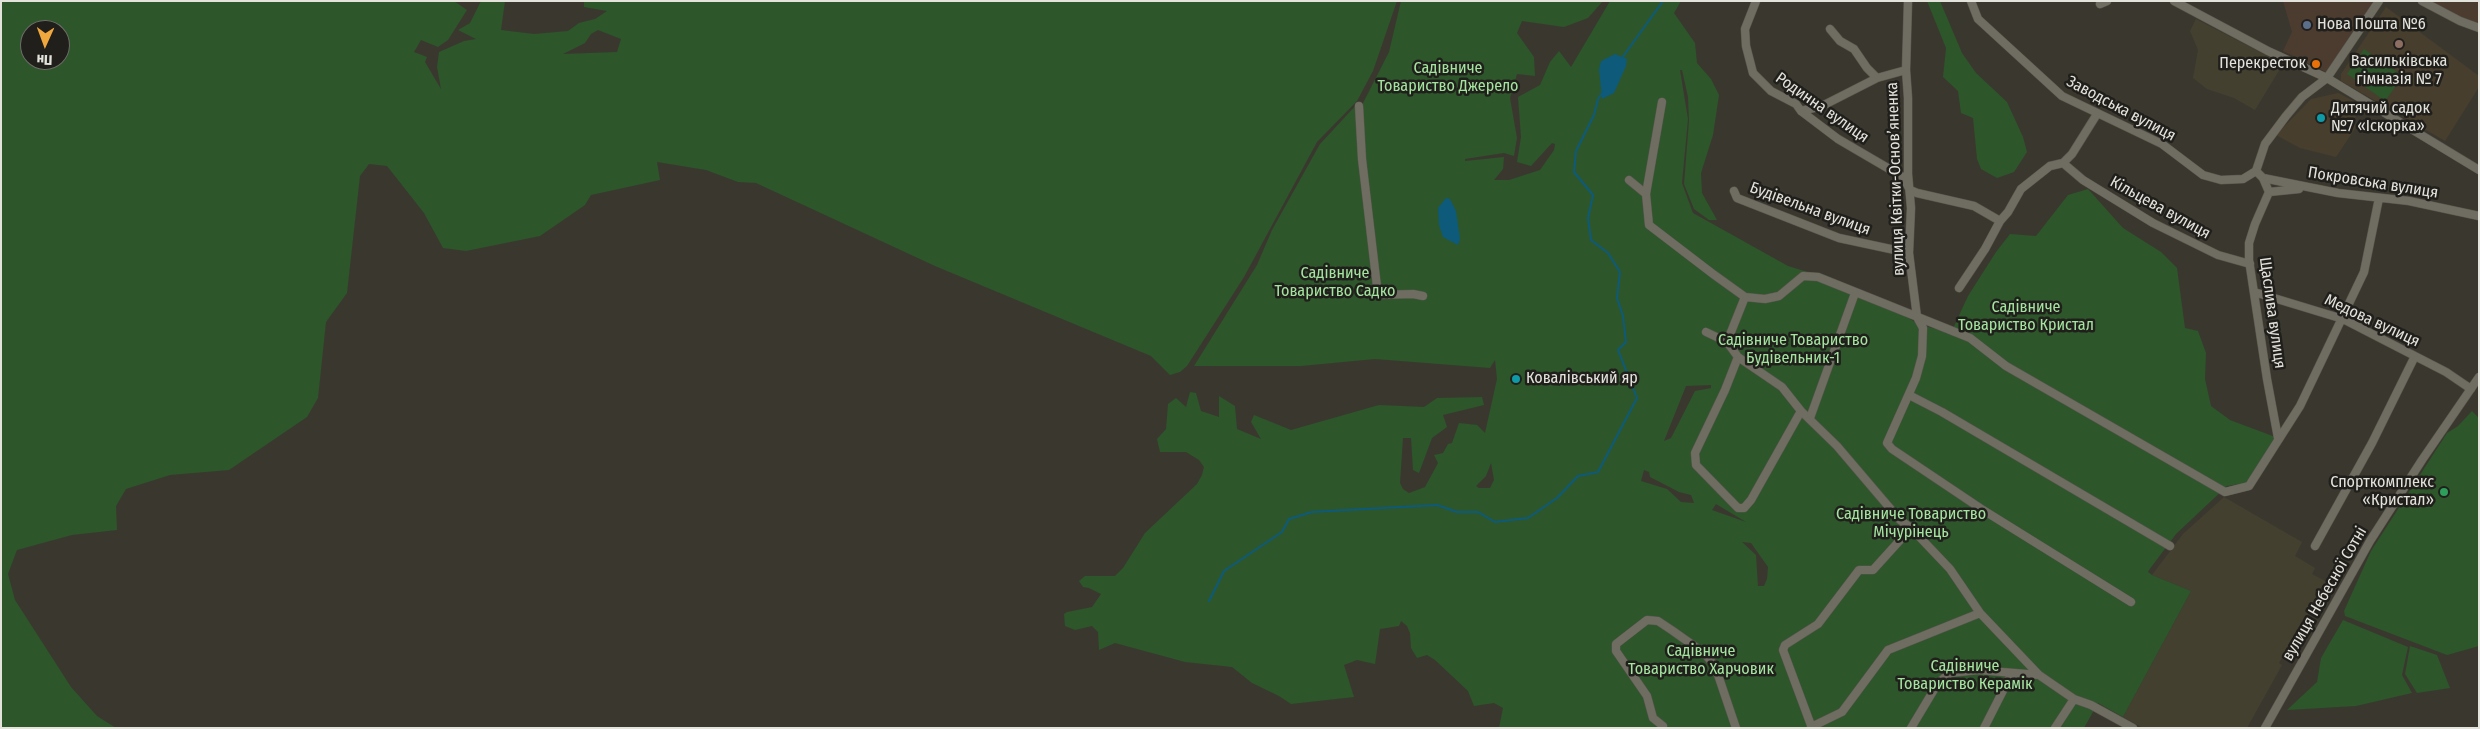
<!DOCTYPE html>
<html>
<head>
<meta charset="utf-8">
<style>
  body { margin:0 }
  #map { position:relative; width:2480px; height:729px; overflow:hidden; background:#3a382e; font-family:"Fira Sans Condensed",sans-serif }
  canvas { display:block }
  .frame { position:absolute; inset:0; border:2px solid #e3e2db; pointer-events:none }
  .north { position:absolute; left:20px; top:20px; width:50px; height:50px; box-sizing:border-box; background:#201f1b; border:1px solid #6e6d68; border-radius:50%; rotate:182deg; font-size:14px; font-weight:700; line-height:20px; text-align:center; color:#e3e2db }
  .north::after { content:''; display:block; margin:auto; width:18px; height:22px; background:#efa73e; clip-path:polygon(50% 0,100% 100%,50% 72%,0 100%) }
</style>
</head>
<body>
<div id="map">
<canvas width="2480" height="729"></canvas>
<div class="frame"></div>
<div class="north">Пн</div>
</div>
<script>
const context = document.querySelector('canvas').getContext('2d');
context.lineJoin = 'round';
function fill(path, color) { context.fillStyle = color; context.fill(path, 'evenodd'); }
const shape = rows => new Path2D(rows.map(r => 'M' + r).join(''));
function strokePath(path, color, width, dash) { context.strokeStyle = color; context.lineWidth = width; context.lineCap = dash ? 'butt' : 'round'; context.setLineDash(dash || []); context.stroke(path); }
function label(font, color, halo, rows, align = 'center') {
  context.font = font + ' "Fira Sans Condensed",sans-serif'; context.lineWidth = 5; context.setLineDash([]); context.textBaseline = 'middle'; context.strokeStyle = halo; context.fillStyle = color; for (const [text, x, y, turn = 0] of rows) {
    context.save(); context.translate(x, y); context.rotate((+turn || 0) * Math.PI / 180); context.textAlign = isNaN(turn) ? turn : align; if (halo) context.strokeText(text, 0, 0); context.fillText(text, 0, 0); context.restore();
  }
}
const commercial = shape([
  [2283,1,2379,1,2330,74,2283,51,2292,32],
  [2426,1,2479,1,2479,27]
]);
const built = shape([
  [2196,19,2283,64,2255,110,2234,98,2207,89,2193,78,2198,50,2190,31],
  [2224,497,2302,542,2295,556,2315,568,2312,574,2327,582,2279,663,2282,665,2247,728,2143,728,2123,717,2191,591,2152,575,2183,534]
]);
const education = shape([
  [2386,7,2479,76,2479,87,2445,141,2341,81,2341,74],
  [2338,93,2362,105,2354,120,2356,127,2336,157,2300,148,2276,135,2311,99]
]);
const green = shape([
  [1,1,454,1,467,10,448,40,438,47,421,40,414,52,427,57,425,62,441,89,437,67,439,52,464,41,476,39,458,30,470,23,481,1,505,1,501,30,534,34,568,31,579,23,595,19,607,11,584,7,584,1,1397,1,1373,71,1357,101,1317,142,1244,277,1187,366,1180,372,1170,375,1151,356,935,266,756,183,738,182,706,170,657,162,660,180,591,195,585,205,540,236,466,251,443,248,424,213,387,166,369,164,360,176,347,293,326,322,318,398,307,417,229,470,170,475,126,489,116,506,117,530,72,535,17,550,8,574,15,600,71,687,97,716,116,728,1,728],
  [30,30,60,30,60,60,30,60],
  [598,30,621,39,617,52,563,54,585,43,591,34],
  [1401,1,1603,1,1588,18,1564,27,1522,21,1517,33,1534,57,1535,76,1517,74,1510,98,1517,138,1514,156,1504,153,1465,159,1465,161,1504,157,1503,169,1494,180,1509,180,1540,170,1554,150,1555,144,1552,143,1531,166,1517,162,1521,137,1518,97,1540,85,1550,62,1559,51,1571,67,1610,1,1681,1,1674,13,1695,43,1697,63,1711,79,1719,95,1713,135,1701,173,1702,193,1717,220,1709,220,1694,209,1684,184,1689,121,1688,97,1682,70,1680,70,1688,119,1682,183,1693,213,1788,266,1814,274,1888,307,1921,325,1951,333,1968,296,1996,252,2010,234,2036,236,2068,195,2088,189,2123,228,2161,252,2177,268,2185,328,2198,331,2206,353,2205,379,2211,406,2230,420,2278,438,2248,483,2227,486,2176,534,2149,570,2148,572,2152,575,2191,591,2123,717,2098,703,2084,728,1499,728,1503,708,1494,703,1474,706,1468,691,1435,660,1427,655,1417,658,1411,648,1410,633,1407,626,1401,621,1399,626,1380,629,1375,664,1357,660,1344,665,1354,697,1291,704,1279,696,1252,683,1232,667,1185,662,1115,643,1099,650,1098,632,1092,626,1075,630,1065,626,1064,614,1067,612,1092,607,1101,594,1089,588,1083,587,1079,581,1085,576,1115,576,1123,568,1145,533,1197,484,1202,475,1204,467,1199,460,1186,452,1160,452,1157,439,1166,429,1168,404,1176,398,1186,407,1190,392,1196,393,1201,411,1219,417,1219,396,1235,406,1237,429,1261,439,1251,422,1254,415,1291,430,1379,405,1424,407,1437,398,1482,397,1484,405,1443,415,1447,427,1432,438,1419,473,1413,470,1411,438,1403,438,1400,483,1403,489,1409,493,1425,487,1438,463,1434,455,1443,453,1448,444,1452,443,1459,423,1477,425,1485,433,1497,379,1495,360,1490,368,1375,359,1301,366,1194,366,1257,265,1272,230,1320,144,1358,103,1362,105,1389,52],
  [1711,385,1711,388,1695,391,1671,438,1664,441,1686,386],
  [1491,463,1494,480,1490,488,1479,488,1476,486,1486,476],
  [1644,470,1649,472,1650,477,1679,492,1691,495,1694,503,1681,502,1667,489,1641,481],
  [1716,504,1746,522,1712,510],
  [1742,542,1751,543,1768,567,1767,579,1764,586,1758,586,1756,555],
  [1927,1,1940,1,1962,53,1976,73,2007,102,2023,137,2027,152,2014,172,1997,178,1981,169,1977,159,1973,118,1961,113,1958,91,1943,77,1946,48],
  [2364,49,2403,76,2385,101,2347,74],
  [2472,411,2479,418,2479,646,2447,655,2345,616,2344,611,2371,551,2447,433,2458,426],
  [2343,620,2408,647,2402,675,2412,693,2356,706,2287,710,2317,682,2321,658],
  [2410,646,2437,655,2450,688,2417,693,2405,674]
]);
const water = shape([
  [1615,54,1627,59,1626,66,1614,93,1602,99,1599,69,1601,61],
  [1446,198,1450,199,1456,211,1460,239,1458,245,1443,237,1439,225,1438,208]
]);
const stream = shape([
  [1622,58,1663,1],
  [1209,601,1224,571,1282,532,1289,519,1312,512,1437,505,1457,512,1478,512,1495,522,1528,518,1557,498,1578,476,1598,472,1637,398,1618,350,1626,342,1623,316,1617,298,1620,272,1608,253,1591,240,1588,218,1593,195,1574,172,1576,151,1594,115,1598,99,1603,92]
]);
const minor = shape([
  [1756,1,1745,29,1746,46,1753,73,1771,91,1796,104,1801,111,1838,139,1903,177,1910,190,1917,193,1974,206,2000,221,1985,249,1959,288],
  [1908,1,1906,70,1908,98,1908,174,1911,208,1909,253,1917,317,1923,328,1922,356,1916,378,1887,443,1892,449,1983,510,2131,602],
  [1971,1,1978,19,2062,96,2162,144,2203,175,2221,180,2243,179,2256,171],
  [2174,1,2268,51,2327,78,2479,170],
  [2422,1,2460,21,2479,28],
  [2100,4,2107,1],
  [1830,29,1840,41,1854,49,1867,68,1877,78],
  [1662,102,1646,194,1649,225,1713,274,1745,297,1765,299,1779,296,1803,276,1818,277,1970,338,2006,366,2225,492,2249,486,2300,406,2364,272,2379,198],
  [1359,106,1362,159,1378,295,1413,294,1423,296],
  [1801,111,1822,106,1877,78,1906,70],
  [2063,163,2083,180,2153,223,2218,255,2250,264],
  [2263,178,2338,193,2409,201,2479,216],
  [1629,180,1646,194],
  [1734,191,1737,198,1839,238,1909,253],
  [2269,192,2299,189],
  [2000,221,2008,212,2021,189,2050,166,2063,163,2072,154,2097,114],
  [2254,292,2343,319,2446,372,2471,389],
  [1706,332,1727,342,1738,357,1782,387,1801,411,1837,446,1900,520,1911,528,1950,569,1980,613,2039,675],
  [1727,342,1745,297],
  [1738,357,1725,390,1695,453,1696,465,1738,508,1744,508,1751,500,1801,411],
  [1909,395,1942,412,2170,546],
  [1810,418,1855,293],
  [2278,438,2267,379,2249,260,2249,243,2255,224,2269,192,2263,178,2256,171,2265,144,2286,116,2302,97,2327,78,2379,1],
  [2315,546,2372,443,2415,356],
  [1663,726,1653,718,1647,696,1616,651,1616,644,1647,620,1658,621,1673,631,1704,653,1715,666,1736,728],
  [1811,727,1842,712,1888,650,1980,613],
  [1812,728,1783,650,1785,645,1818,624,1859,570,1873,570,1911,528],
  [1911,728,1938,683,1950,673,1978,670,2039,675,2074,699,2091,705,2133,728],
  [1984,728,2012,673],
  [2055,728,2074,699],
  [2265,728,2370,541,2422,460,2479,377]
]);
const markers = [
  [2307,25,5,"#5c6f8a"],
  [2399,44,5,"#8d6e63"],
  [2316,64,5,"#e8710a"],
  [2321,118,5,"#0f9aa8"],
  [1516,379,5,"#0f9aa8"],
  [2444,492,5,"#2e9e5b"]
];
const poiNames = [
  ["Нова Пошта №6",2317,25],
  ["Васильківська",2399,62,"center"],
  ["гімназія № 7",2399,80,"center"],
  ["Перекресток",2306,64,"right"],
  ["Дитячий садок",2331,109],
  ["№7 «Іскорка»",2331,127],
  ["Ковалівський яр",1526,379],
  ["Спорткомплекс",2434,483,"right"],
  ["«Кристал»",2434,501,"right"]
];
const parkNames = [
  ["Садівниче",1448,69],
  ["Товариство Джерело",1448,87],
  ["Садівниче",1335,274],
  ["Товариство Садко",1335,292],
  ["Садівниче",2026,308],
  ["Товариство Кристал",2026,326],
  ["Садівниче Товариство",1793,341],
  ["Будівельник-1",1793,359],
  ["Садівниче Товариство",1911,515],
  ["Мічурінець",1911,533],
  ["Садівниче",1701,652],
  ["Товариство Харчовик",1701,670],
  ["Садівниче",1965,667],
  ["Товариство Керамік",1965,685]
];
const streetNames = [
  ["Родинна вулиця",1822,108,35],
  ["Заводська вулиця",2121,109,28],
  ["вулиця Квітки-Основʼяненка",1896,179,-92],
  ["Покровська вулиця",2373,183,9],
  ["Кільцева вулиця",2160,208,29],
  ["Будівельна вулиця",1810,209,20],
  ["Щаслива вулиця",2272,313,82],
  ["Медова вулиця",2372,321,25],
  ["вулиця Небесної Сотні",2325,594,-60]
];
fill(commercial, '#4c3c30');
fill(built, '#444030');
fill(education, '#473e2d');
fill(green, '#2d562b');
fill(water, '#0e5a7a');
strokePath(stream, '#0e5a7a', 2);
strokePath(minor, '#58564d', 9);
strokePath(minor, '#6f6c61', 8);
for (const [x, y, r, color] of markers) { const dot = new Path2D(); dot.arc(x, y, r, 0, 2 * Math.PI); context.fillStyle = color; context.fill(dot); strokePath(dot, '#201f1b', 2); }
label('16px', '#e3e2db', '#201f1b', poiNames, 'left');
label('16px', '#a3e59f', '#201f1b', parkNames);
label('16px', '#e3e2db', '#201f1b', streetNames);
</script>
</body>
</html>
